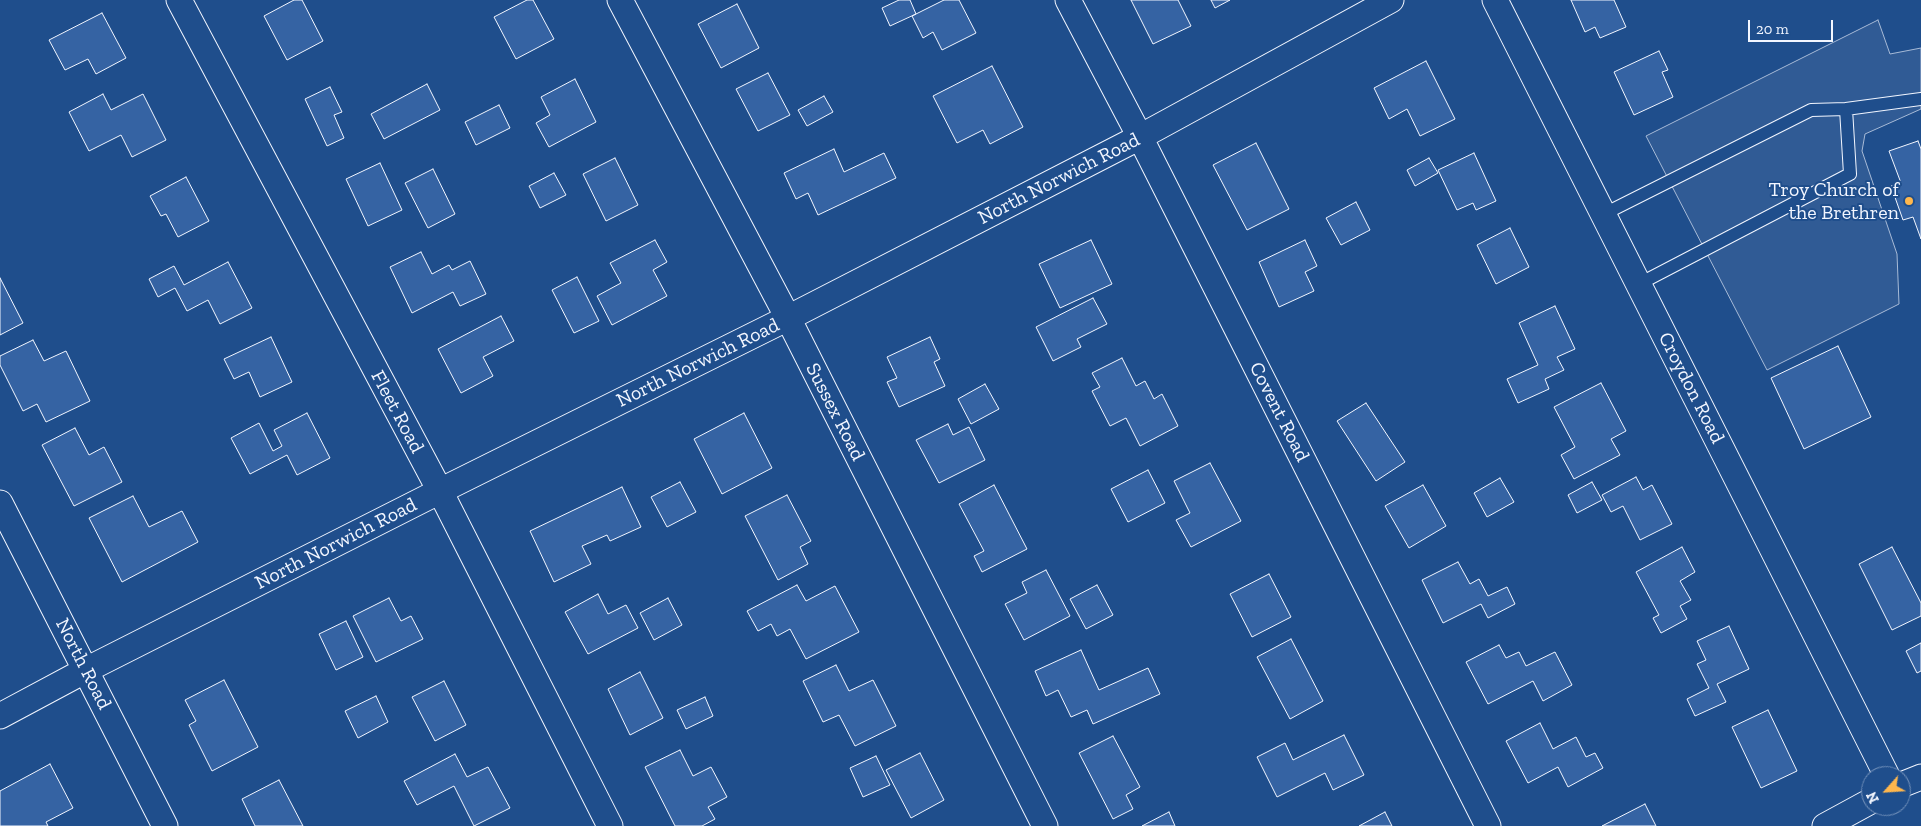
<!DOCTYPE html>
<html>
<head>
<meta charset="utf-8">
<style>
  body { margin:0 }
  #map { position:relative; width:1921px; height:826px; overflow:hidden; background:#1f4e8c; font-family:"Zilla Slab",serif }
  canvas { display:block }
  .north { position:absolute; left:1861px; top:766px; width:50px; height:50px; box-sizing:border-box; background:#1f4e8c; border:1px solid #7391ba; border-radius:50%; rotate:244deg; font-size:14px; font-weight:700; line-height:20px; text-align:center; color:#f2f6ff }
  .north::after { content:''; display:block; margin:auto; width:18px; height:22px; background:#ffb74d; clip-path:polygon(50% 0,100% 100%,50% 72%,0 100%) }
  .scale { position:absolute; left:1748px; top:20px; width:85px; height:22px; box-sizing:border-box; border:2px solid #f2f6ff; border-top:0; padding-left:6px; font-size:15px; line-height:18px; white-space:nowrap; color:#f2f6ff; -webkit-text-stroke:4px #1f4e8c; paint-order:stroke }
</style>
</head>
<body>
<div id="map">
<canvas width="1921" height="826"></canvas>
<div class="north">N</div>
<div class="scale">20 m</div>
</div>
<script>
const context = document.querySelector('canvas').getContext('2d');
context.lineJoin = 'round';
function fill(path, color) { context.fillStyle = color; context.fill(path, 'evenodd'); }
const shape = rows => new Path2D(rows.map(r => 'M' + r).join(''));
function strokePath(path, color, width, dash) { context.strokeStyle = color; context.lineWidth = width; context.lineCap = dash ? 'butt' : 'round'; context.setLineDash(dash || []); context.stroke(path); }
function label(font, color, halo, rows, align = 'center') {
  context.font = font + ' "Zilla Slab",serif'; context.lineWidth = 4; context.setLineDash([]); context.textBaseline = 'middle'; context.strokeStyle = halo; context.fillStyle = color; for (const [text, x, y, turn = 0] of rows) {
    context.save(); context.translate(x, y); context.rotate((+turn || 0) * Math.PI / 180); context.textAlign = isNaN(turn) ? turn : align; if (halo) context.strokeText(text, 0, 0); context.fillText(text, 0, 0); context.restore();
  }
}
const parking = shape([
  [1878,20,1890,54,1921,48,1921,109,1865,134,1862,151,1897,254,1899,304,1767,370,1646,136,1878,20]
]);
const building = shape([
  [294,0,302,0,323,41,287,60,264,16,294,0],
  [527,0,533,0,554,39,516,59,494,17,527,0],
  [899,0,910,0,916,14,890,26,882,8,899,0],
  [944,0,959,0,976,33,942,50,933,32,923,38,912,16,944,0],
  [1131,0,1178,0,1191,26,1153,44,1131,0],
  [1211,0,1230,0,1215,8,1211,0],
  [1571,0,1614,0,1626,27,1600,38,1595,27,1585,32,1571,0],
  [737,4,759,48,721,68,698,24,737,4],
  [102,13,126,58,96,74,88,59,65,70,49,40,102,13],
  [1659,51,1668,70,1662,72,1673,97,1634,115,1614,72,1659,51],
  [1426,61,1455,119,1420,136,1407,109,1389,119,1374,88,1426,61],
  [992,66,1023,127,990,144,983,130,957,143,933,96,992,66],
  [768,73,790,115,758,131,736,89,768,73],
  [575,79,596,122,549,147,536,123,550,115,541,97,575,79],
  [427,84,440,110,384,139,371,114,427,84],
  [330,87,342,112,334,115,344,138,327,146,305,99,330,87],
  [103,94,111,110,143,94,166,140,132,157,121,135,89,151,69,112,103,94],
  [824,96,833,112,807,126,798,110,824,96],
  [499,105,510,128,476,145,465,122,499,105],
  [1918,141,1921,149,1921,239,1913,217,1903,220,1891,186,1901,183,1889,151,1918,141],
  [1256,143,1289,209,1247,230,1213,165,1256,143],
  [834,149,844,172,884,153,896,178,818,215,808,193,796,199,784,173,834,149],
  [1474,153,1496,201,1476,210,1473,203,1457,210,1438,170,1474,153],
  [615,158,638,205,606,221,583,174,615,158],
  [1429,158,1438,173,1415,186,1407,170,1429,158],
  [380,163,402,210,368,226,346,179,380,163],
  [433,169,455,214,428,228,405,183,433,169],
  [554,173,566,195,540,208,529,186,554,173],
  [186,177,209,221,178,237,166,214,161,216,150,196,186,177],
  [1356,202,1370,230,1341,245,1326,218,1356,202],
  [1510,228,1529,267,1496,284,1477,245,1510,228],
  [655,240,667,262,653,270,667,296,612,325,597,296,621,283,610,263,655,240],
  [1091,240,1112,284,1060,308,1039,264,1091,240],
  [1305,240,1317,266,1305,272,1314,291,1279,307,1259,262,1305,240],
  [421,252,432,274,449,265,452,270,470,261,486,294,460,306,453,292,412,313,390,267,421,252],
  [228,262,252,308,220,324,208,300,187,311,175,288,158,297,149,279,174,266,184,285,228,262],
  [577,277,599,321,574,333,552,290,577,277],
  [0,278,23,323,0,335,0,278],
  [1093,298,1107,324,1077,339,1081,347,1053,361,1036,327,1093,298],
  [1555,306,1575,349,1557,357,1564,370,1545,379,1549,389,1518,403,1507,379,1538,365,1519,323,1555,306],
  [501,316,514,341,483,357,493,376,461,393,438,349,501,316],
  [271,337,292,382,260,397,249,372,234,379,224,359,271,337],
  [930,337,940,359,934,362,945,386,899,407,887,382,897,378,887,357,930,337],
  [33,340,44,361,66,351,90,401,46,422,37,404,23,411,0,365,0,356,33,340],
  [1838,346,1871,417,1804,449,1771,378,1838,346],
  [1122,358,1136,386,1145,381,1154,399,1162,394,1178,426,1140,446,1126,418,1110,426,1092,391,1100,387,1092,373,1122,358],
  [1601,383,1626,431,1611,439,1620,455,1574,479,1561,455,1575,447,1554,407,1601,383],
  [985,384,999,409,971,424,958,399,985,384],
  [1366,403,1405,462,1376,481,1337,421,1366,403],
  [307,413,330,458,297,475,287,455,250,474,231,438,259,423,273,451,282,446,274,430,307,413],
  [744,413,772,468,722,494,694,439,744,413],
  [948,424,953,435,969,427,985,460,939,483,916,440,948,424],
  [75,428,89,455,104,447,122,482,74,506,42,445,75,428],
  [1210,463,1241,521,1191,547,1176,520,1190,513,1174,481,1210,463],
  [1148,470,1165,503,1128,522,1111,489,1148,470],
  [1636,477,1643,490,1652,485,1672,524,1640,540,1623,506,1611,512,1602,495,1636,477],
  [1500,478,1514,502,1487,517,1474,493,1500,478],
  [680,482,696,512,667,527,651,497,680,482],
  [1592,482,1602,500,1577,513,1568,495,1592,482],
  [994,485,1027,549,982,572,974,556,984,551,959,504,994,485],
  [1423,485,1446,526,1409,548,1385,506,1423,485],
  [622,487,641,527,610,541,607,535,582,546,591,564,554,582,530,531,622,487],
  [787,495,811,541,800,547,808,564,778,580,745,516,787,495],
  [133,496,149,527,182,511,198,542,122,582,89,518,133,496],
  [1682,547,1695,572,1680,581,1691,600,1680,606,1687,619,1661,633,1653,618,1659,615,1636,572,1682,547],
  [1892,547,1921,603,1921,616,1892,630,1859,564,1892,547],
  [1458,562,1470,584,1479,579,1488,596,1507,587,1515,604,1488,618,1481,604,1443,623,1422,580,1458,562],
  [1046,570,1070,616,1024,640,1005,604,1027,593,1022,582,1046,570],
  [1269,574,1291,617,1252,637,1230,594,1269,574],
  [797,585,806,601,835,586,859,632,806,659,790,629,777,636,771,624,758,631,747,611,797,585],
  [1097,585,1113,615,1086,629,1070,599,1097,585],
  [598,594,608,614,626,605,638,628,588,654,565,612,598,594],
  [389,598,401,621,411,616,423,639,376,662,353,616,389,598],
  [668,598,682,625,654,640,640,613,668,598],
  [346,621,363,657,336,670,319,634,346,621],
  [1729,626,1749,669,1717,684,1726,702,1695,716,1687,699,1709,688,1697,664,1706,660,1697,641,1729,626],
  [1291,639,1323,701,1290,719,1257,657,1291,639],
  [1921,643,1921,671,1917,673,1906,651,1921,643],
  [1499,645,1506,658,1519,652,1526,666,1555,652,1572,685,1543,701,1533,681,1488,704,1466,662,1499,645],
  [1081,650,1099,690,1148,668,1160,694,1093,724,1087,710,1071,717,1058,690,1046,696,1035,671,1081,650],
  [836,665,849,691,873,680,896,726,855,746,839,715,823,722,803,681,836,665],
  [640,672,663,718,630,735,608,689,640,672],
  [224,680,258,747,212,771,189,725,196,721,185,700,224,680],
  [444,681,466,725,435,741,412,697,444,681],
  [376,696,388,722,358,738,345,711,376,696],
  [705,697,713,716,686,729,677,710,705,697],
  [1768,710,1797,771,1761,788,1732,727,1768,710],
  [1540,723,1553,749,1576,737,1586,757,1595,753,1603,768,1568,787,1558,767,1528,783,1506,741,1540,723],
  [1344,735,1364,775,1333,790,1325,773,1277,797,1257,757,1285,743,1293,760,1344,735],
  [1113,736,1140,787,1126,795,1133,809,1113,819,1079,753,1113,736],
  [680,750,693,776,711,767,727,797,708,807,715,819,702,826,675,826,645,767,680,750],
  [920,753,944,800,911,818,886,770,920,753],
  [455,754,467,777,488,767,510,808,474,826,454,786,417,805,404,781,455,754],
  [876,756,890,785,863,797,850,768,876,756],
  [50,764,73,808,46,822,48,826,0,826,0,791,50,764],
  [279,780,303,826,255,826,242,799,279,780],
  [1645,804,1656,826,1602,826,1645,804],
  [1169,812,1175,826,1142,826,1169,812],
  [1385,812,1392,826,1359,826,1385,812]
]);
const service = shape([
  [1604,214,1811,110,1846,109],
  [1639,284,1850,174,1846,109,1921,99]
]);
const minor = shape([
  [179,0,440,491,610,826],
  [620,0,788,318,1045,826],
  [1068,0,1140,137,1488,826],
  [1495,0,1887,776],
  [0,503,165,826],
  [0,716,86,670,440,491,788,318,1140,137,1391,0],
  [1901,785,1921,777],
  [1825,826,1871,801]
]);
const markers = [
  [1909,201,5,"#ffb74d"]
];
const streetNames = [
  ["North Norwich Road",1059,179,-27],
  ["North Norwich Road",698,363,-26],
  ["Croydon Road",1691,388,63],
  ["Fleet Road",397,412,62],
  ["Sussex Road",835,412,63],
  ["Covent Road",1279,412,63],
  ["North Norwich Road",336,544,-27],
  ["North Road",83,664,63]
];
const poiNames = [
  ["Troy Church of",1899,190],
  ["the Brethren",1899,213]
];
fill(parking, '#305b95');
strokePath(parking, '#a8bbd7', 1);
fill(building, '#3563a3');
strokePath(building, '#f2f6ff', 1);
strokePath(service, '#f2f6ff', 14);
strokePath(minor, '#f2f6ff', 27);
strokePath(service, '#1f4e8c', 12);
strokePath(minor, '#1f4e8c', 25);
for (const [x, y, r, color] of markers) { const dot = new Path2D(); dot.arc(x, y, r, 0, 2 * Math.PI); context.fillStyle = color; context.fill(dot); strokePath(dot, '#1f4e8c', 2); }
label('20px', '#f2f6ff', '#1f4e8c', streetNames);
label('20px', '#f2f6ff', '#1f4e8c', poiNames, 'right');
</script>
</body>
</html>
